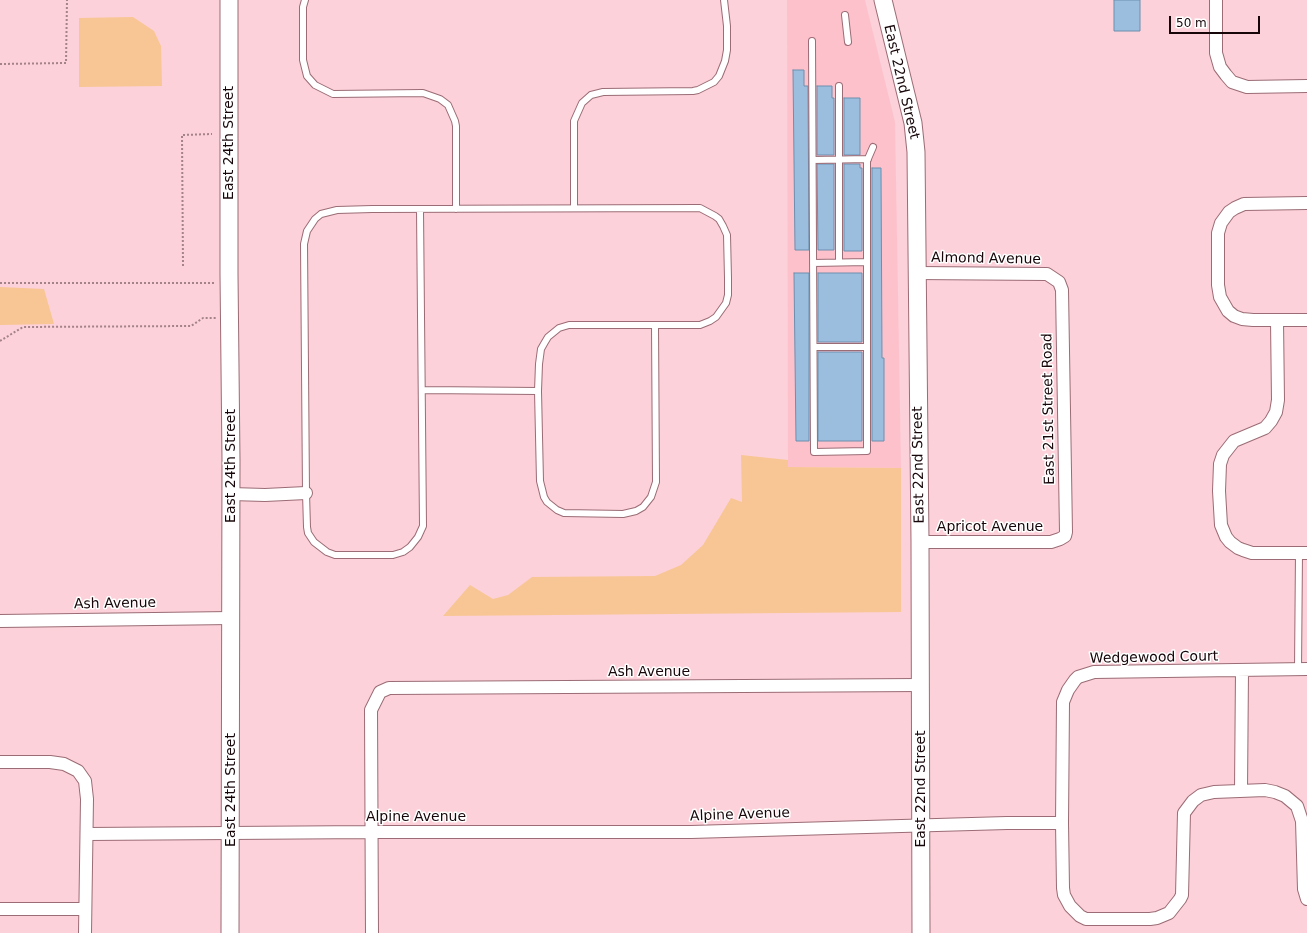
<!DOCTYPE html>
<html>
<head>
<meta charset="utf-8">
<style>
  body { margin:0 }
  #map { position:relative; width:1307px; height:933px; overflow:hidden; background:#fcd1d9; font-family:"DejaVu Sans",sans-serif }
  canvas { display:block }
  .scale { position:absolute; left:1169px; top:16px; width:91px; height:18px; box-sizing:border-box; border:2px solid #160609; border-top:0; padding-left:5px; font-size:12px; line-height:14px; white-space:nowrap; color:#160609; -webkit-text-stroke:3px #fff; paint-order:stroke }
</style>
</head>
<body>
<div id="map">
<canvas width="1307" height="933"></canvas>
<div class="scale">50 m</div>
</div>
<script>
const context = document.querySelector('canvas').getContext('2d');
context.lineJoin = 'round';
function fill(path, color) { context.fillStyle = color; context.fill(path, 'evenodd'); }
const shape = rows => new Path2D(rows.map(r => 'M' + r).join(''));
function strokePath(path, color, width, dash) { context.strokeStyle = color; context.lineWidth = width; context.lineCap = dash ? 'butt' : 'round'; context.setLineDash(dash || []); context.stroke(path); }
function label(font, color, halo, rows, align = 'center') {
  context.font = font + ' "DejaVu Sans",sans-serif'; context.lineWidth = 3; context.setLineDash([]); context.textBaseline = 'middle'; context.strokeStyle = halo; context.fillStyle = color; for (const [text, x, y, turn = 0] of rows) {
    context.save(); context.translate(x, y); context.rotate((+turn || 0) * Math.PI / 180); context.textAlign = isNaN(turn) ? turn : align; if (halo) context.strokeText(text, 0, 0); context.fillText(text, 0, 0); context.restore();
  }
}
const built = shape([
  [787,0,865,0,895,122,901,468,788,467]
]);
const green = shape([
  [133,17,154,31,161,46,162,86,79,87,79,18],
  [0,287,44,289,54,324,0,325],
  [741,455,788,460,788,467,901,468,901,612,443,616,470,585,493,599,508,595,532,577,655,576,681,565,703,545,731,498,742,502]
]);
const building = shape([
  [1114,0,1140,0,1140,31,1114,31,1114,0],
  [793,70,804,70,804,86,808,86,809,250,795,250,793,70],
  [817,86,832,86,832,98,834,98,834,155,817,155,817,86],
  [844,98,860,98,860,155,844,155,844,98],
  [817,164,834,164,834,250,818,250,817,164],
  [844,164,860,164,860,168,862,168,862,251,844,251,844,164],
  [872,168,881,168,882,358,884,358,884,441,872,441,872,168],
  [794,273,809,273,809,441,796,441,794,273],
  [818,273,862,273,862,342,818,342,818,273],
  [818,352,862,352,862,441,818,441,818,352]
]);
const path = shape([
  [0,64,66,63,67,0],
  [183,266,182,135,212,134],
  [0,283,215,283],
  [0,341,23,327,191,326,203,318,216,318]
]);
const lane = shape([
  [305,0,303,7,303,60,307,76,315,85,333,94,423,93,440,99,448,105,455,121,456,126,456,209],
  [845,15,848,42],
  [812,41,814,452,867,451,867,161,873,147],
  [839,86,839,262],
  [813,160,868,159],
  [574,208,574,121,582,103,591,95,603,92,693,91,698,90,714,82,719,76,725,61,727,50,727,26,724,0],
  [420,210,423,526,418,537,410,547,403,552,393,555,335,555,327,552,314,542,308,533,307,527,306,493,304,244,307,231,315,219,321,214,337,210,372,209,700,208,715,216,719,219,723,226,727,235,728,278,728,295,726,303,716,317,710,321,700,325,569,325,559,328,548,337,545,342,541,349,539,364,538,391,540,481,544,497,547,502,557,510,564,513,623,514,636,511,643,507,651,497,656,482,655,325],
  [813,263,867,262],
  [814,347,867,347],
  [423,390,538,391],
  [1298,669,1299,553]
]);
const street = shape([
  [1216,0,1216,53,1220,67,1226,75,1232,82,1247,87,1307,86],
  [1307,203,1244,204,1235,208,1229,212,1221,223,1218,233,1218,285,1220,297,1228,311,1234,316,1242,319,1253,320,1307,320],
  [917,273,1047,274,1059,282,1062,290,1066,532,1065,536,1060,539,1051,542,920,542],
  [1277,321,1278,400,1276,412,1271,421,1265,428,1234,441,1223,455,1220,464,1219,491,1221,525,1226,537,1230,542,1238,548,1243,550,1252,553,1307,553],
  [231,494,265,495,306,493],
  [0,621,231,618],
  [1307,669,1094,672,1078,677,1075,680,1068,690,1063,702,1062,823,1063,888,1064,895,1070,906,1080,916,1086,919,1150,919,1157,918,1169,913,1180,899,1182,895,1184,813,1193,801,1201,795,1214,792,1265,790,1275,792,1285,796,1297,806,1302,821,1304,889,1307,899],
  [0,762,50,762,64,764,78,771,85,781,87,799,85,933],
  [1241,790,1242,671],
  [87,834,371,832,691,832,1007,823,1062,823],
  [0,909,85,909],
  [372,933,371,710,380,692,389,688,920,685]
]);
const secondary = shape([
  [229,0,229,274,231,460,230,933],
  [883,0,913,123,916,152,920,542,921,933]
]);
const streetNames = [
  ["East 22nd Street",901,82,77],
  ["East 24th Street",229,143,-90],
  ["Almond Avenue",986,259,1],
  ["East 21st Street Road",1049,409,-91],
  ["East 22nd Street",919,465,-91],
  ["East 24th Street",231,466,-90],
  ["Apricot Avenue",990,527],
  ["Ash Avenue",115,604,-1],
  ["Wedgewood Court",1154,658,-1],
  ["Ash Avenue",649,672],
  ["East 22nd Street",921,789,-90],
  ["East 24th Street",231,790,-90],
  ["Alpine Avenue",740,815,-2],
  ["Alpine Avenue",416,817]
];
fill(built, '#fdc1cc');
fill(green, '#f8c694');
fill(building, '#9bbedf');
strokePath(building, '#6d8fae', 1);
strokePath(lane, '#9b6c75', 8);
strokePath(street, '#9b6c75', 14);
strokePath(secondary, '#9b6c75', 19);
strokePath(path, '#a38288', 2, [2, 2]);
strokePath(lane, '#fff', 6);
strokePath(street, '#fff', 12);
strokePath(secondary, '#fff', 17);
label('14px', '#160609', '#fff', streetNames);
</script>
</body>
</html>
